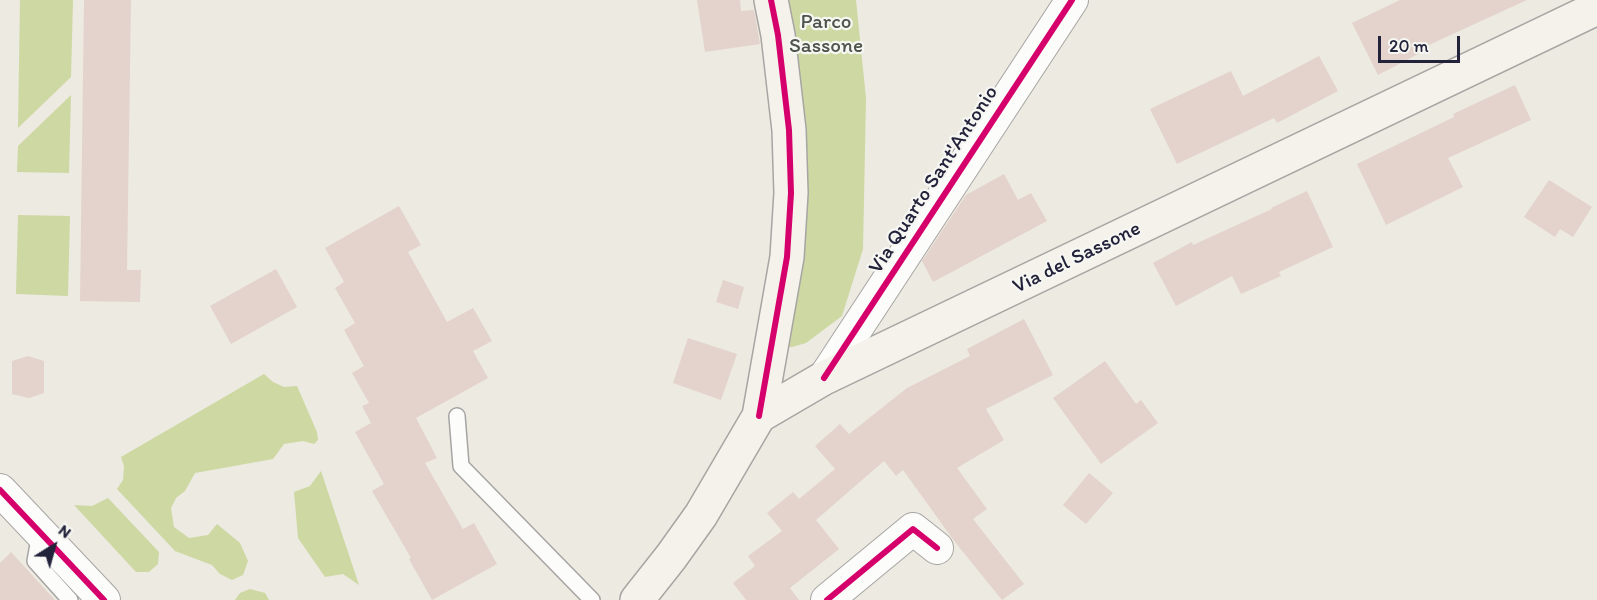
<!DOCTYPE html>
<html>
<head>
<meta charset="utf-8">
<style>
  body { margin:0 }
  #map { position:relative; width:1597px; height:600px; overflow:hidden; background:#edeae1; font-family:Itim,sans-serif }
  canvas { display:block }
  .north { position:absolute; left:24px; top:516px; width:60px; height:60px; -webkit-text-stroke:4px #f6f6f2; paint-order:stroke; rotate:37deg; font-size:16px; font-weight:700; line-height:24px; text-align:center; color:#22223b }
  .north::after { content:''; display:block; margin:auto; width:21px; height:27px; background:#22223b; clip-path:polygon(50% 0,100% 100%,50% 72%,0 100%) }
  .scale { position:absolute; left:1378px; top:36px; width:82px; height:27px; box-sizing:border-box; border:3px solid #22223b; border-top:0; padding-left:8px; font-size:18px; line-height:21px; white-space:nowrap; color:#22223b; -webkit-text-stroke:4px #f6f6f2; paint-order:stroke }
</style>
</head>
<body>
<div id="map">
<canvas width="1597" height="600"></canvas>
<div class="north">N</div>
<div class="scale">20 m</div>
</div>
<script>
const context = document.querySelector('canvas').getContext('2d');
context.lineJoin = 'round';
function fill(path, color) { context.fillStyle = color; context.fill(path, 'evenodd'); }
const shape = rows => new Path2D(rows.map(r => 'M' + r).join(''));
function strokePath(path, color, width, dash) { context.strokeStyle = color; context.lineWidth = width; context.lineCap = dash ? 'butt' : 'round'; context.setLineDash(dash || []); context.stroke(path); }
function label(font, color, halo, rows, align = 'center') {
  context.font = font + ' Itim,sans-serif'; context.lineWidth = 4.5; context.setLineDash([]); context.textBaseline = 'middle'; context.strokeStyle = halo; context.fillStyle = color; for (const [text, x, y, turn = 0] of rows) {
    context.save(); context.translate(x, y); context.rotate((+turn || 0) * Math.PI / 180); context.textAlign = isNaN(turn) ? turn : align; if (halo) context.strokeText(text, 0, 0); context.fillText(text, 0, 0); context.restore();
  }
}
const green = shape([
  [20,0,73,0,71,77,18,128],
  [784,0,856,0,866,98,863,249,842,316,806,343,792,347,780,347,808,202,806,121],
  [71,95,69,173,17,172,18,146],
  [18,215,70,216,68,296,16,294],
  [264,374,273,382,284,387,297,386,317,432,318,440,314,444,303,441,284,444,273,459,195,473,185,491,176,498,171,508,174,527,189,538,208,535,217,524,240,543,248,561,243,575,232,580,220,574,212,565,175,551,117,489,123,480,124,466,121,457],
  [321,471,359,585,343,574,325,577,298,538,294,492,310,486],
  [108,498,159,552,158,564,149,572,136,572,74,505,92,506],
  [250,589,265,593,269,600,235,600,240,593]
]);
const building = shape([
  [84,0,131,0,127,270,141,270,140,302,80,301],
  [697,0,740,0,741,11,754,10,760,44,705,52],
  [1400,0,1527,0,1418,50,1420,53,1378,75,1352,23],
  [1319,56,1338,91,1277,123,1274,118,1177,164,1150,109,1231,71,1243,96],
  [1515,85,1531,120,1448,158,1463,187,1386,225,1357,164,1454,117,1453,114],
  [1004,174,1018,200,1031,193,1047,221,933,282,922,261,966,195],
  [1549,180,1592,207,1573,237,1560,229,1555,237,1524,217],
  [1307,191,1333,247,1279,272,1281,276,1241,294,1232,276,1176,306,1153,263,1192,242,1193,245,1272,209,1271,208],
  [399,206,421,245,408,252,447,322,473,308,492,341,473,351,488,378,416,418,437,458,425,463,463,529,474,523,497,564,432,600,409,559,411,558,372,491,384,484,355,432,371,423,362,406,369,403,352,373,364,366,344,330,355,323,335,288,344,282,325,248],
  [276,269,297,307,231,344,210,306],
  [723,280,744,287,738,309,716,302],
  [1024,319,1053,375,986,409,1004,440,957,468,987,509,973,519,1024,584,1002,600,955,542,903,470,896,476,884,461,816,520,839,549,790,588,799,600,746,600,733,583,755,566,748,556,782,531,767,513,793,492,799,499,835,469,815,446,840,424,849,434,907,388,970,356,967,349],
  [688,338,737,354,721,400,673,383],
  [28,356,44,361,44,393,29,398,12,394,12,361],
  [1105,361,1136,404,1141,400,1158,423,1101,464,1053,398],
  [1089,473,1113,493,1086,524,1063,505],
  [11,552,55,600,0,600,0,563]
]);
const lane = shape([
  [457,416,461,466,592,600],
  [40,533,35,561,70,600]
]);
const street = shape([
  [824,378,1072,0],
  [0,490,104,600],
  [827,600,913,529,937,548]
]);
const secondary = shape([
  [759,416,787,257,791,193,789,130,778,35,771,0],
  [637,600,671,557,701,515,759,416,824,378,1597,8]
]);
const cycleway = shape([
  [824,378,1072,0],
  [759,416,787,257,791,193,789,130,778,35,771,0],
  [0,490,104,600],
  [827,600,913,529,937,548]
]);
const parkNames = [
  ["Parco",826,23],
  ["Sassone",826,47]
];
const streetNames = [
  ["Via Quarto Sant'Antonio",934,180,-57],
  ["Via del Sassone",1077,258,-26]
];
fill(green, '#cdd8a2');
fill(building, '#e3d3cc');
strokePath(lane, '#a7a5a3', 18);
strokePath(street, '#a7a5a3', 34);
strokePath(secondary, '#a7a5a3', 36);
strokePath(lane, '#fcfcfa', 15);
strokePath(street, '#fcfcfa', 32);
strokePath(secondary, '#f5f2ec', 33);
strokePath(cycleway, '#d6006c', 6);
label('21px', '#4d544b', '#f6f6f2', parkNames);
label('21px', '#22223b', '#f6f6f2', streetNames);
</script>
</body>
</html>
